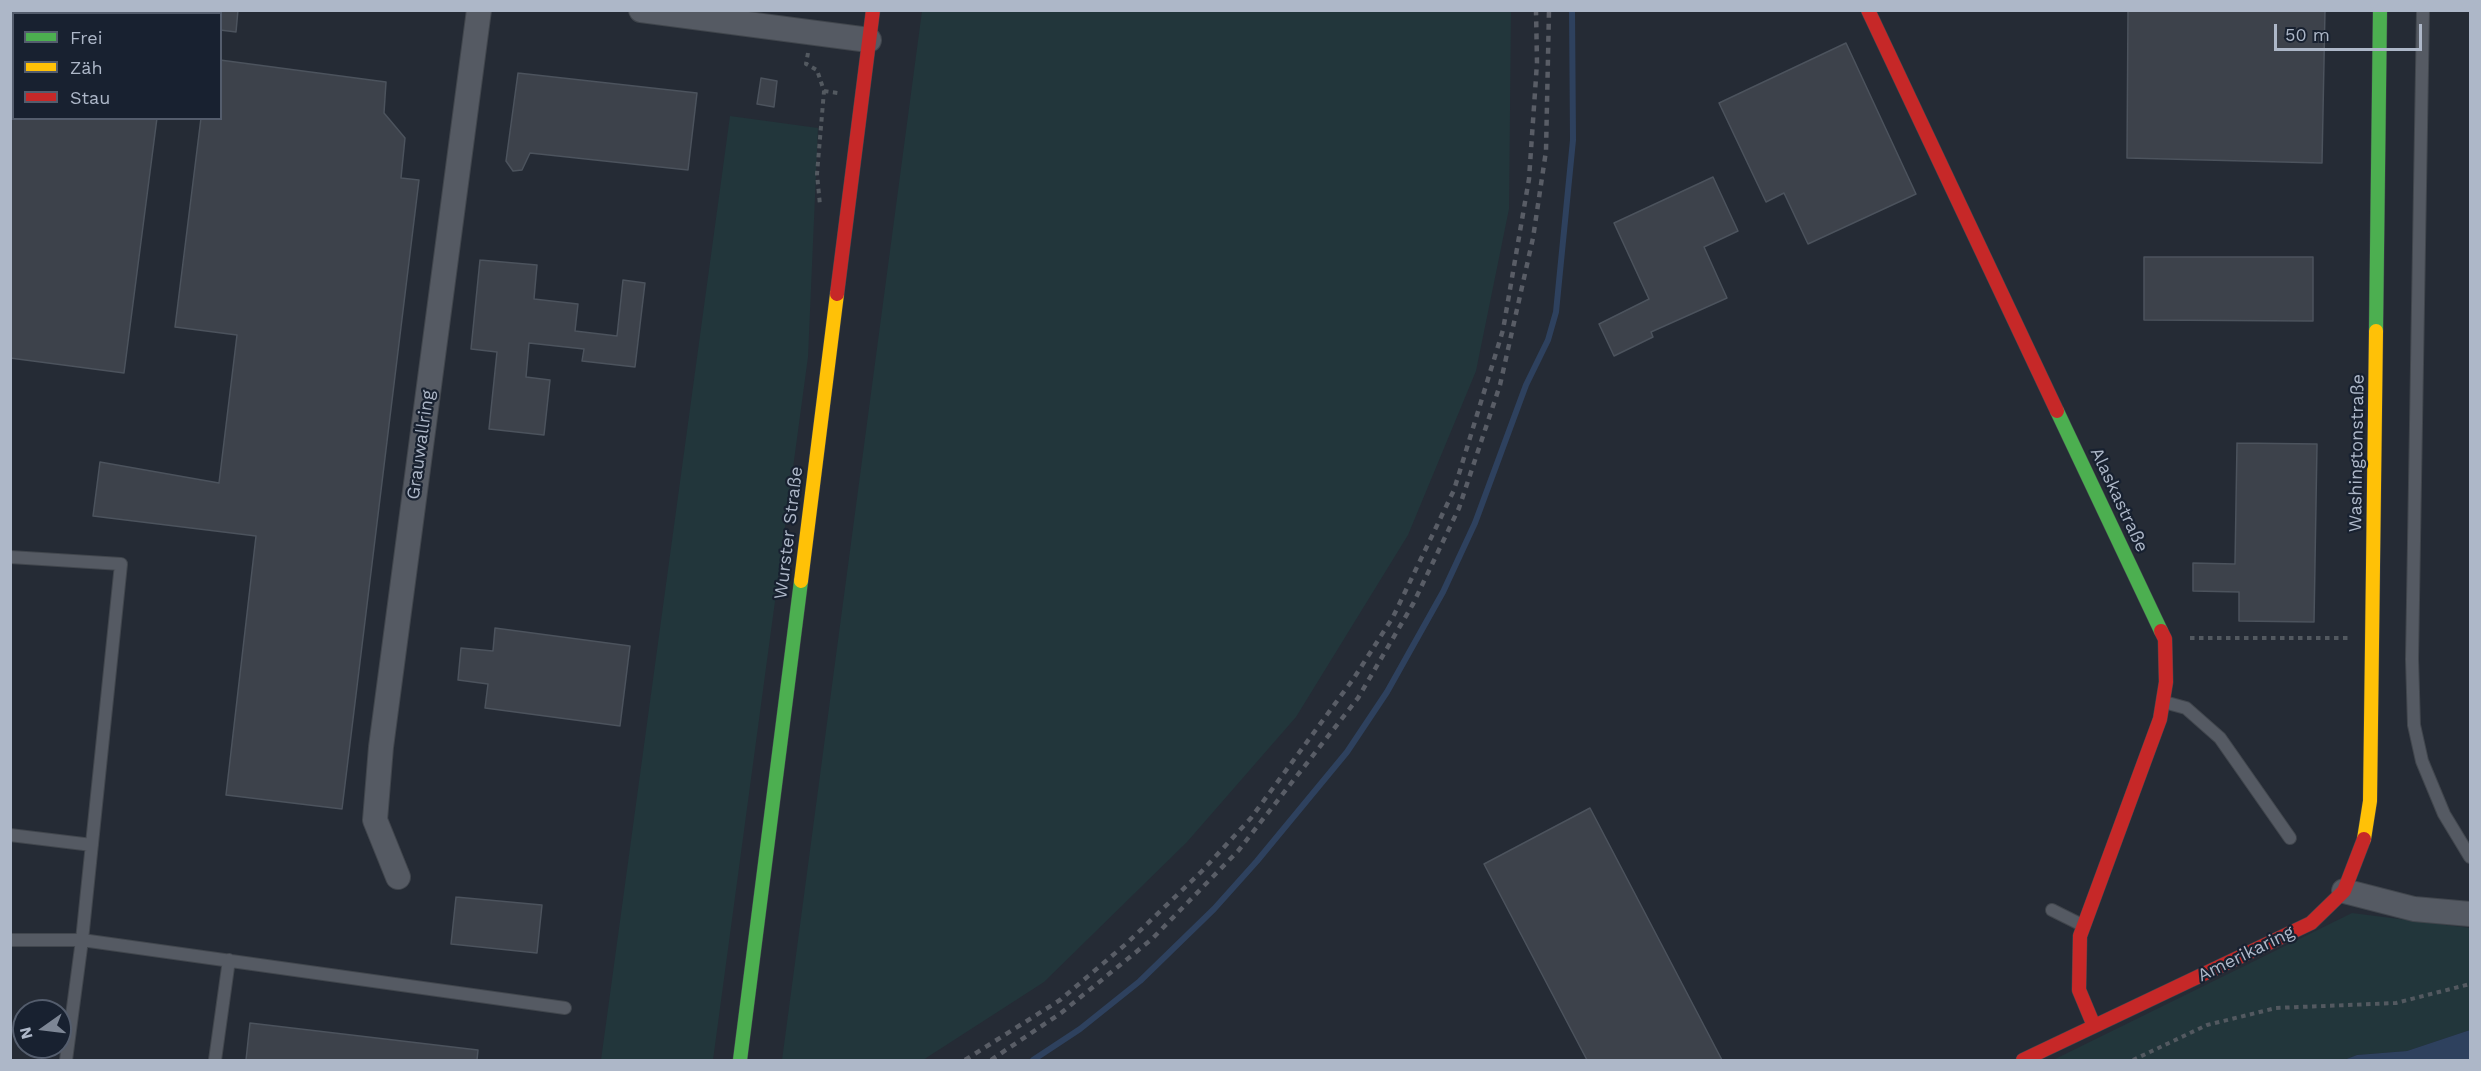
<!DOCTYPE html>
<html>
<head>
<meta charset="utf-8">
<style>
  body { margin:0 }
  #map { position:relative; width:2481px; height:1071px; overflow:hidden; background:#252b35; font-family:"Work Sans",sans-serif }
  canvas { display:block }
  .frame { position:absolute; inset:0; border:12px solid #adb7c8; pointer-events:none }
  .legend { position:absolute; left:12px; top:12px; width:210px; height:108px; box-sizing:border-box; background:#182130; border:2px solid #545d6d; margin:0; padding:8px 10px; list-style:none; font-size:18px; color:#adb7c8 }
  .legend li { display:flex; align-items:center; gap:12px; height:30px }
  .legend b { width:30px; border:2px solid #545d6d }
  .north { position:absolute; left:12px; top:999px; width:60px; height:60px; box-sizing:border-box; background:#182130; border:2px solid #545d6d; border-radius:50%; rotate:256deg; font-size:16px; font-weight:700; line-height:24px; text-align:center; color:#adb7c8 }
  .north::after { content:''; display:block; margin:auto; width:21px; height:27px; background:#7d8695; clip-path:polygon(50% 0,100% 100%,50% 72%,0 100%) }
  .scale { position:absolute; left:2274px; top:24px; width:148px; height:27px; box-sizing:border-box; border:3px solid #adb7c8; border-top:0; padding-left:8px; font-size:18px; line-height:21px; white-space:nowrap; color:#adb7c8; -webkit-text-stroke:4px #182130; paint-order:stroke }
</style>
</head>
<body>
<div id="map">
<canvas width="2481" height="1071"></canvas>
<div class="frame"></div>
<ul class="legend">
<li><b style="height:8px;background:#4caf50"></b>Frei</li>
<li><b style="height:8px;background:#ffc107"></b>Zäh</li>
<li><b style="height:8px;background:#c62828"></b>Stau</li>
</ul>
<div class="north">N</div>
<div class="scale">50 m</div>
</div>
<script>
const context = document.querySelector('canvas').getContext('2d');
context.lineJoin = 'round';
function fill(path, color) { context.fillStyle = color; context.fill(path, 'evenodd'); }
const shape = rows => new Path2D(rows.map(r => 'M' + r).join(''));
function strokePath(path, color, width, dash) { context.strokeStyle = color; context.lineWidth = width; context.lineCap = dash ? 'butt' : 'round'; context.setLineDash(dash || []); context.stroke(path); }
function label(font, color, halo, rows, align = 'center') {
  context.font = font + ' "Work Sans",sans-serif'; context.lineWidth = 4.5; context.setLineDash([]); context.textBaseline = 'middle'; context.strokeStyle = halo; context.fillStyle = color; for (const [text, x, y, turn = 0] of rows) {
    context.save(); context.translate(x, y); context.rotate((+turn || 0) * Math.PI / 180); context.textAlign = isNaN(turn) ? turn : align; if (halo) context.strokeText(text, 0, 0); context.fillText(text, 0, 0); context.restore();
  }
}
const green = shape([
  [922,11,1511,11,1509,209,1476,371,1408,535,1296,717,1187,842,1044,982,923,1060,782,1060],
  [730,116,818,128,808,357,713,1060,601,1060],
  [2352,913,2470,928,2470,1030,2407,1051,2357,1055,2344,1060,2053,1060]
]);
const water = shape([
  [2470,1030,2470,1060,2344,1060,2357,1055,2407,1051]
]);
const stream = shape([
  [1033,1060,1080,1029,1140,981,1214,909,1257,861,1347,752,1387,692,1443,592,1475,523,1526,385,1548,340,1556,312,1573,140,1572,10]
]);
const building = shape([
  [220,10,238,10,236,32,220,30,220,10],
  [2128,10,2325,10,2322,163,2127,158,2128,10],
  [1846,43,1916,194,1808,244,1784,193,1766,202,1719,103,1846,43],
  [220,60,386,82,384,113,405,138,401,178,419,180,342,809,226,795,256,536,93,516,100,462,219,483,237,335,175,327,201,118,220,118,220,60],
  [518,73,697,93,688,170,530,153,522,170,513,171,506,161,518,73],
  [761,78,777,81,774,107,757,104,761,78],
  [10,118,157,118,124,373,10,358,10,118],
  [1713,177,1738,231,1704,247,1727,298,1651,332,1653,337,1614,356,1599,324,1649,299,1614,223,1713,177],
  [2144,257,2313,257,2313,321,2144,320,2144,257],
  [480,260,537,265,534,299,578,304,575,331,617,336,623,280,645,283,635,367,582,361,584,349,529,343,526,377,550,380,544,435,489,429,497,352,471,349,480,260],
  [2237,443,2317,444,2314,622,2239,621,2239,592,2193,591,2193,563,2235,564,2237,443],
  [495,628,630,646,620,726,485,708,488,684,458,680,461,648,493,651,495,628],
  [1590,808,1722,1060,1587,1060,1484,864,1590,808],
  [456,897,542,905,537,953,451,944,456,897],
  [250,1023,478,1050,477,1060,246,1060,250,1023]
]);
const path = shape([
  [808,53,806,64,817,70,824,91,817,174,820,205],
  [824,91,838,93],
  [2190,638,2348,638],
  [2133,1060,2207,1025,2276,1008,2396,1003,2470,984]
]);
const lane = shape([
  [2423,10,2412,659,2414,725,2422,761,2444,814,2470,857],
  [10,557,121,564,82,940,565,1008],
  [2164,702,2186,708,2220,738,2290,838],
  [10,835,92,845],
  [2052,910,2082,925],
  [10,940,82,940,66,1060],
  [215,1060,229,960]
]);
const street = shape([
  [641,10,869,40],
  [398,877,375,820,381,747,479,10],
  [2344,891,2414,909,2470,914]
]);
const fast = shape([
  [2376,331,2380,10],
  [2057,411,2161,631],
  [740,1060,801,581]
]);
const slow = shape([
  [801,581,837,294],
  [2364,839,2370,801,2376,331]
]);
const jam = shape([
  [1868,10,2057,411],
  [837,294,873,10],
  [2094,1026,2079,990,2080,936,2160,719,2166,682,2165,639,2161,631],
  [2023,1060,2311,923,2344,891,2364,839]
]);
const rail = shape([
  [965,1060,1060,1000,1126,944,1201,872,1251,818,1354,678,1393,617,1454,490,1503,330,1529,179,1537,63,1536,10],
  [991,1060,1061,1013,1152,939,1238,851,1358,698,1413,604,1459,508,1500,385,1533,238,1546,151,1549,10]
]);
const streetNames = [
  ["Grauwallring",421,445,-82],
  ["Washingtonstraße",2357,453,-89],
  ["Alaskastraße",2119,500,65],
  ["Wurster Straße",789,533,-83],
  ["Amerikaring",2246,954,-26]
];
fill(green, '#22363b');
fill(water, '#2e415e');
strokePath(stream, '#2e415e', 6);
fill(building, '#3d424b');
strokePath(building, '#4c535d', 1.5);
strokePath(lane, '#41464d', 14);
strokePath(street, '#41464d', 26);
strokePath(fast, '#41464d', 15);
strokePath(slow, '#41464d', 15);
strokePath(jam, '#41464d', 15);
strokePath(path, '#535960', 4, [4.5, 4.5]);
strokePath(lane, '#555a63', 12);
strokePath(street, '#555a63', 24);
strokePath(fast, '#4caf50', 14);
strokePath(slow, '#ffc107', 14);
strokePath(jam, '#c62828', 14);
strokePath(rail, '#595d66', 4.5, [6, 6]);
label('18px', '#adb7c8', '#182130', streetNames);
</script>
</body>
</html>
